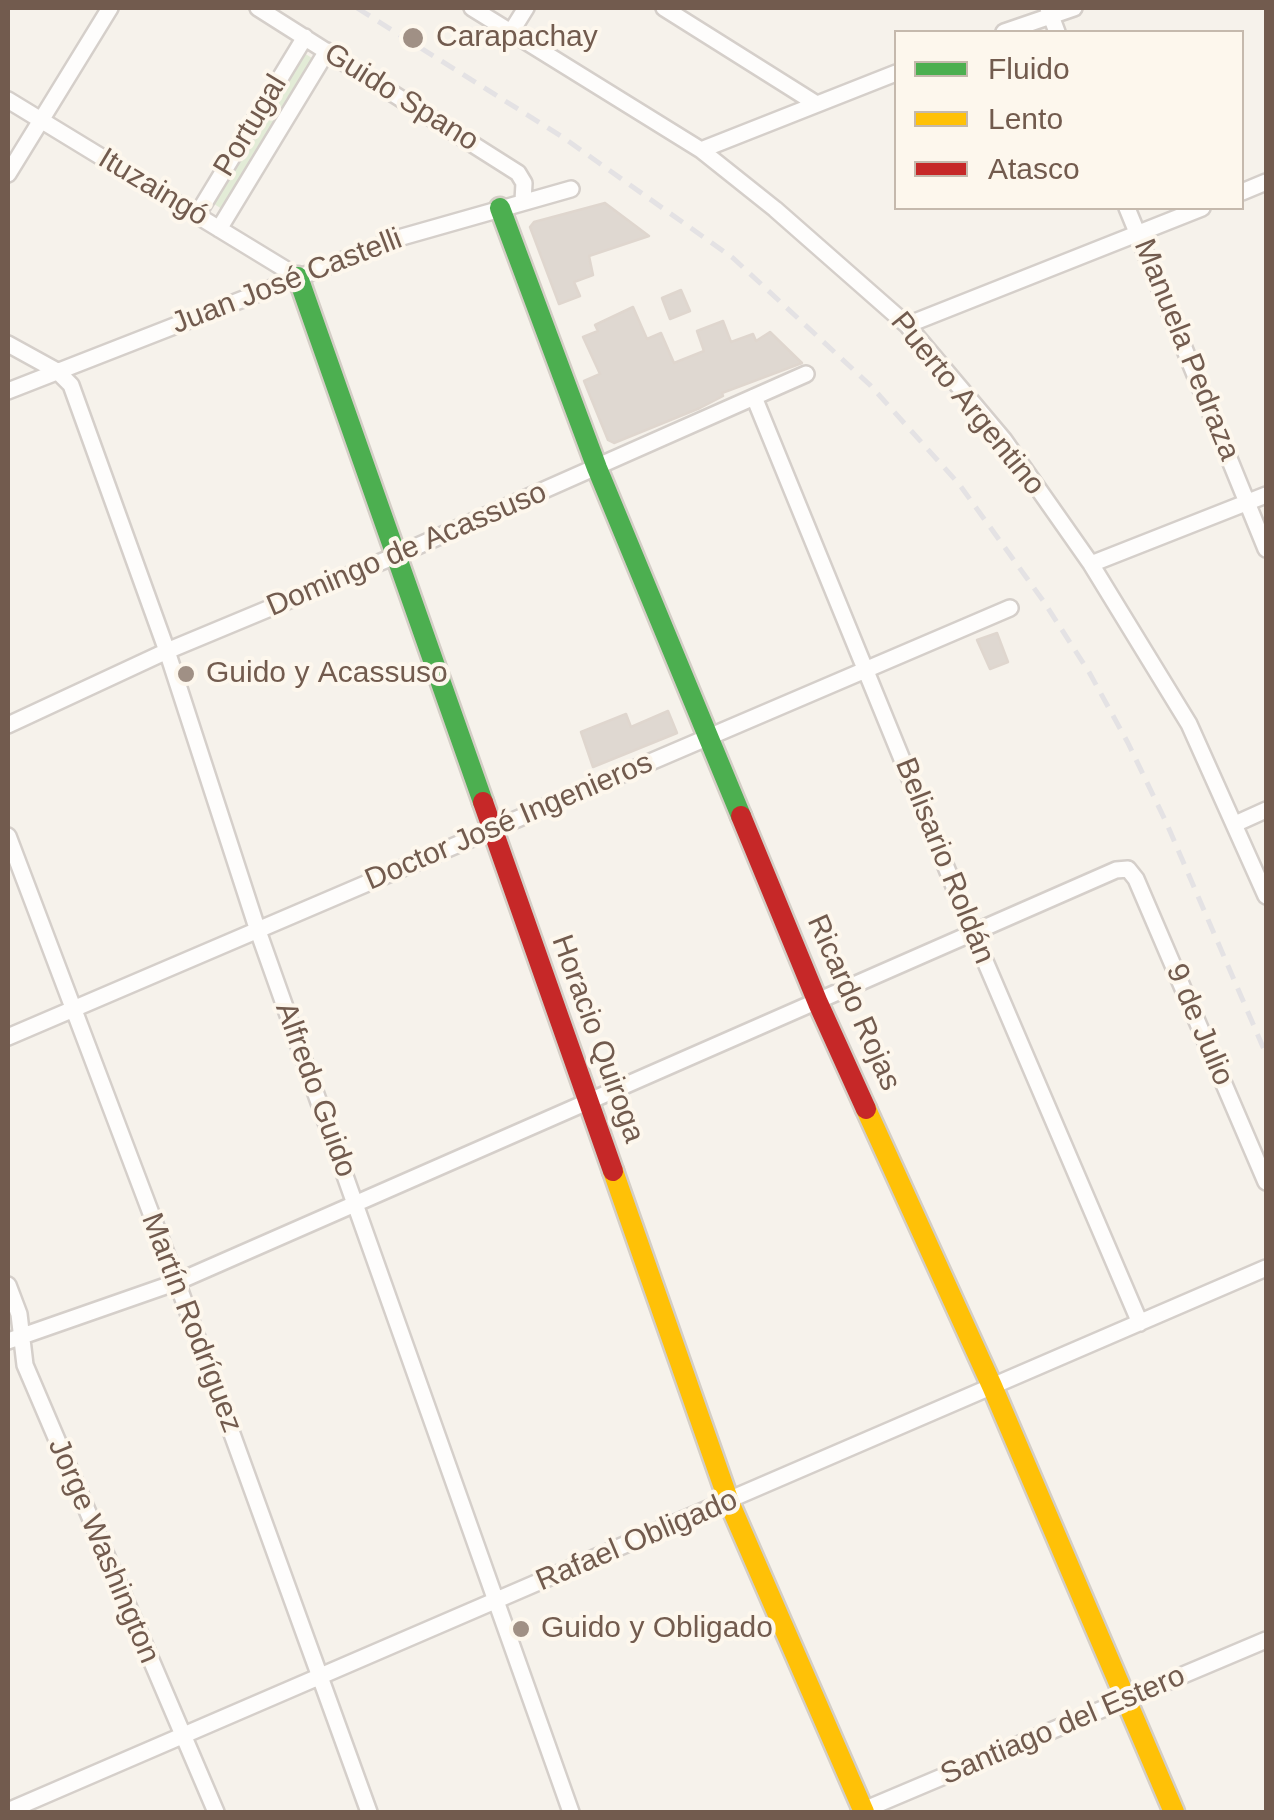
<!DOCTYPE html>
<html>
<head>
<meta charset="utf-8">
<style>
  body { margin:0 }
  #map { position:relative; width:1274px; height:1820px; overflow:hidden; background:#f6f2eb; font-family:Helvetica,sans-serif }
  canvas { display:block }
  .frame { position:absolute; inset:0; border:10px solid #725b4e; pointer-events:none }
  .legend { position:absolute; left:894px; top:30px; width:350px; height:180px; box-sizing:border-box; background:#fdf7ed; border:2px solid #c5b9ad; margin:0; padding:12px 18px; list-style:none; font-size:30px; color:#725b4e }
  .legend li { display:flex; align-items:center; gap:20px; height:50px }
  .legend b { width:50px; border:2px solid #c5b9ad }
</style>
</head>
<body>
<div id="map">
<canvas width="1274" height="1820"></canvas>
<div class="frame"></div>
<ul class="legend">
<li><b style="height:12px;background:#4caf50"></b>Fluido</li>
<li><b style="height:12px;background:#ffc107"></b>Lento</li>
<li><b style="height:12px;background:#c62828"></b>Atasco</li>
</ul>
</div>
<script>
const context = document.querySelector('canvas').getContext('2d');
context.lineJoin = 'round';
function fill(path, color) { context.fillStyle = color; context.fill(path, 'evenodd'); }
const shape = rows => new Path2D(rows.map(r => 'M' + r).join(''));
function strokePath(path, color, width, dash) { context.strokeStyle = color; context.lineWidth = width; context.lineCap = dash ? 'butt' : 'round'; context.setLineDash(dash || []); context.stroke(path); }
function label(font, color, halo, rows, align = 'center') {
  context.font = font + ' Helvetica,sans-serif'; context.lineWidth = 8; context.setLineDash([]); context.textBaseline = 'middle'; context.strokeStyle = halo; context.fillStyle = color; for (const [text, x, y, turn = 0] of rows) {
    context.save(); context.translate(x, y); context.rotate((+turn || 0) * Math.PI / 180); context.textAlign = isNaN(turn) ? turn : align; if (halo) context.strokeText(text, 0, 0); context.fillText(text, 0, 0); context.restore();
  }
}
const green = shape([
  [301,51,315,60,225,211,211,202]
]);
const building = shape([
  [605,203,649,236,589,256,593,275,574,282,580,296,559,304,530,227,534,222,605,203],
  [681,290,690,311,670,319,662,298,681,290],
  [633,307,647,339,661,333,674,363,704,351,697,331,723,321,731,342,753,334,756,341,770,332,802,363,722,393,723,396,700,408,614,443,608,440,584,381,600,374,583,337,598,331,595,325,633,307],
  [997,633,1008,662,990,669,977,640,997,633],
  [668,711,677,733,593,767,581,732,626,714,631,727,668,711]
]);
const street = shape([
  [258,8,518,173,524,183,523,201],
  [472,8,701,150,775,209,907,325,1004,440,1091,564,1189,724,1266,896],
  [664,8,815,103],
  [1048,8,1057,32],
  [511,32,526,8],
  [1004,32,1074,8],
  [8,100,298,277],
  [701,150,896,73],
  [8,174,110,8],
  [1242,192,1266,182],
  [1127,208,1266,549],
  [197,215,305,37],
  [219,229,327,51],
  [907,325,1202,208],
  [8,344,57,371,71,385,167,651,257,928,571,1812],
  [8,391,402,237,571,189],
  [754,397,973,933,1140,1323],
  [1091,564,1266,495],
  [8,725,167,651,395,556,806,374],
  [1235,824,1266,810],
  [8,836,177,1282,369,1812],
  [8,1037,1010,608],
  [8,1285,19,1314,25,1365,216,1812],
  [8,1341,177,1282,1116,870,1128,869,1136,879,1266,1182],
  [8,1811,1266,1268],
  [859,1812,1266,1640]
]);
const fast = shape([
  [500,208,597,468,741,816],
  [298,277,483,802]
]);
const slow = shape([
  [866,1109,992,1386,1174,1812],
  [613,1171,729,1502,864,1812]
]);
const jam = shape([
  [483,802,613,1171],
  [741,816,818,1003,866,1109]
]);
const rail = shape([
  [357,8,561,136,733,258,870,385,959,484,1044,602,1089,672,1128,743,1166,822,1266,1054]
]);
const markers = [
  [413,38,12,"#a09085"],
  [186,674,10,"#a09085"],
  [521,1629,10,"#a09085"]
];
const poiNames = [
  ["Carapachay",436,38],
  ["Guido y Acassuso",206,674],
  ["Guido y Obligado",541,1629]
];
const streetNames = [
  ["Guido Spano",401,98,32],
  ["Portugal",251,126,-59],
  ["Ituzaingó",153,188,31],
  ["Juan José Castelli",287,282,-21],
  ["Manuela Pedraza",1186,350,68],
  ["Puerto Argentino",967,404,51],
  ["Domingo de Acassuso",407,550,-23],
  ["Doctor José Ingenieros",509,822,-23],
  ["Belisario Roldán",944,861,68],
  ["Ricardo Rojas",853,1003,66],
  ["9 de Julio",1199,1025,67],
  ["Horacio Quiroga",597,1039,70],
  ["Alfredo Guido",315,1090,70],
  ["Martín Rodríguez",191,1323,69],
  ["Rafael Obligado",637,1541,-23],
  ["Jorge Washington",103,1551,67],
  ["Santiago del Estero",1063,1726,-23]
];
fill(green, '#e3ecd7');
fill(building, '#dfd8d1');
strokePath(building, '#dfd6ce', 2.5);
strokePath(street, '#d5cfca', 20);
strokePath(fast, '#d4cec6', 25);
strokePath(slow, '#d4cec6', 25);
strokePath(jam, '#d4cec6', 25);
strokePath(street, '#fefdfc', 15);
strokePath(fast, '#4caf50', 20);
strokePath(slow, '#ffc107', 20);
strokePath(jam, '#c62828', 20);
strokePath(rail, '#e4e2e4', 5, [15, 10]);
for (const [x, y, r, color] of markers) { const dot = new Path2D(); dot.arc(x, y, r, 0, 2 * Math.PI); context.fillStyle = color; context.fill(dot); strokePath(dot, '#fdf7ed', 4); }
label('30px', '#725b4e', '#fdf7ed', poiNames, 'left');
label('30px', '#725b4e', '#fdf7ed', streetNames);
</script>
</body>
</html>
